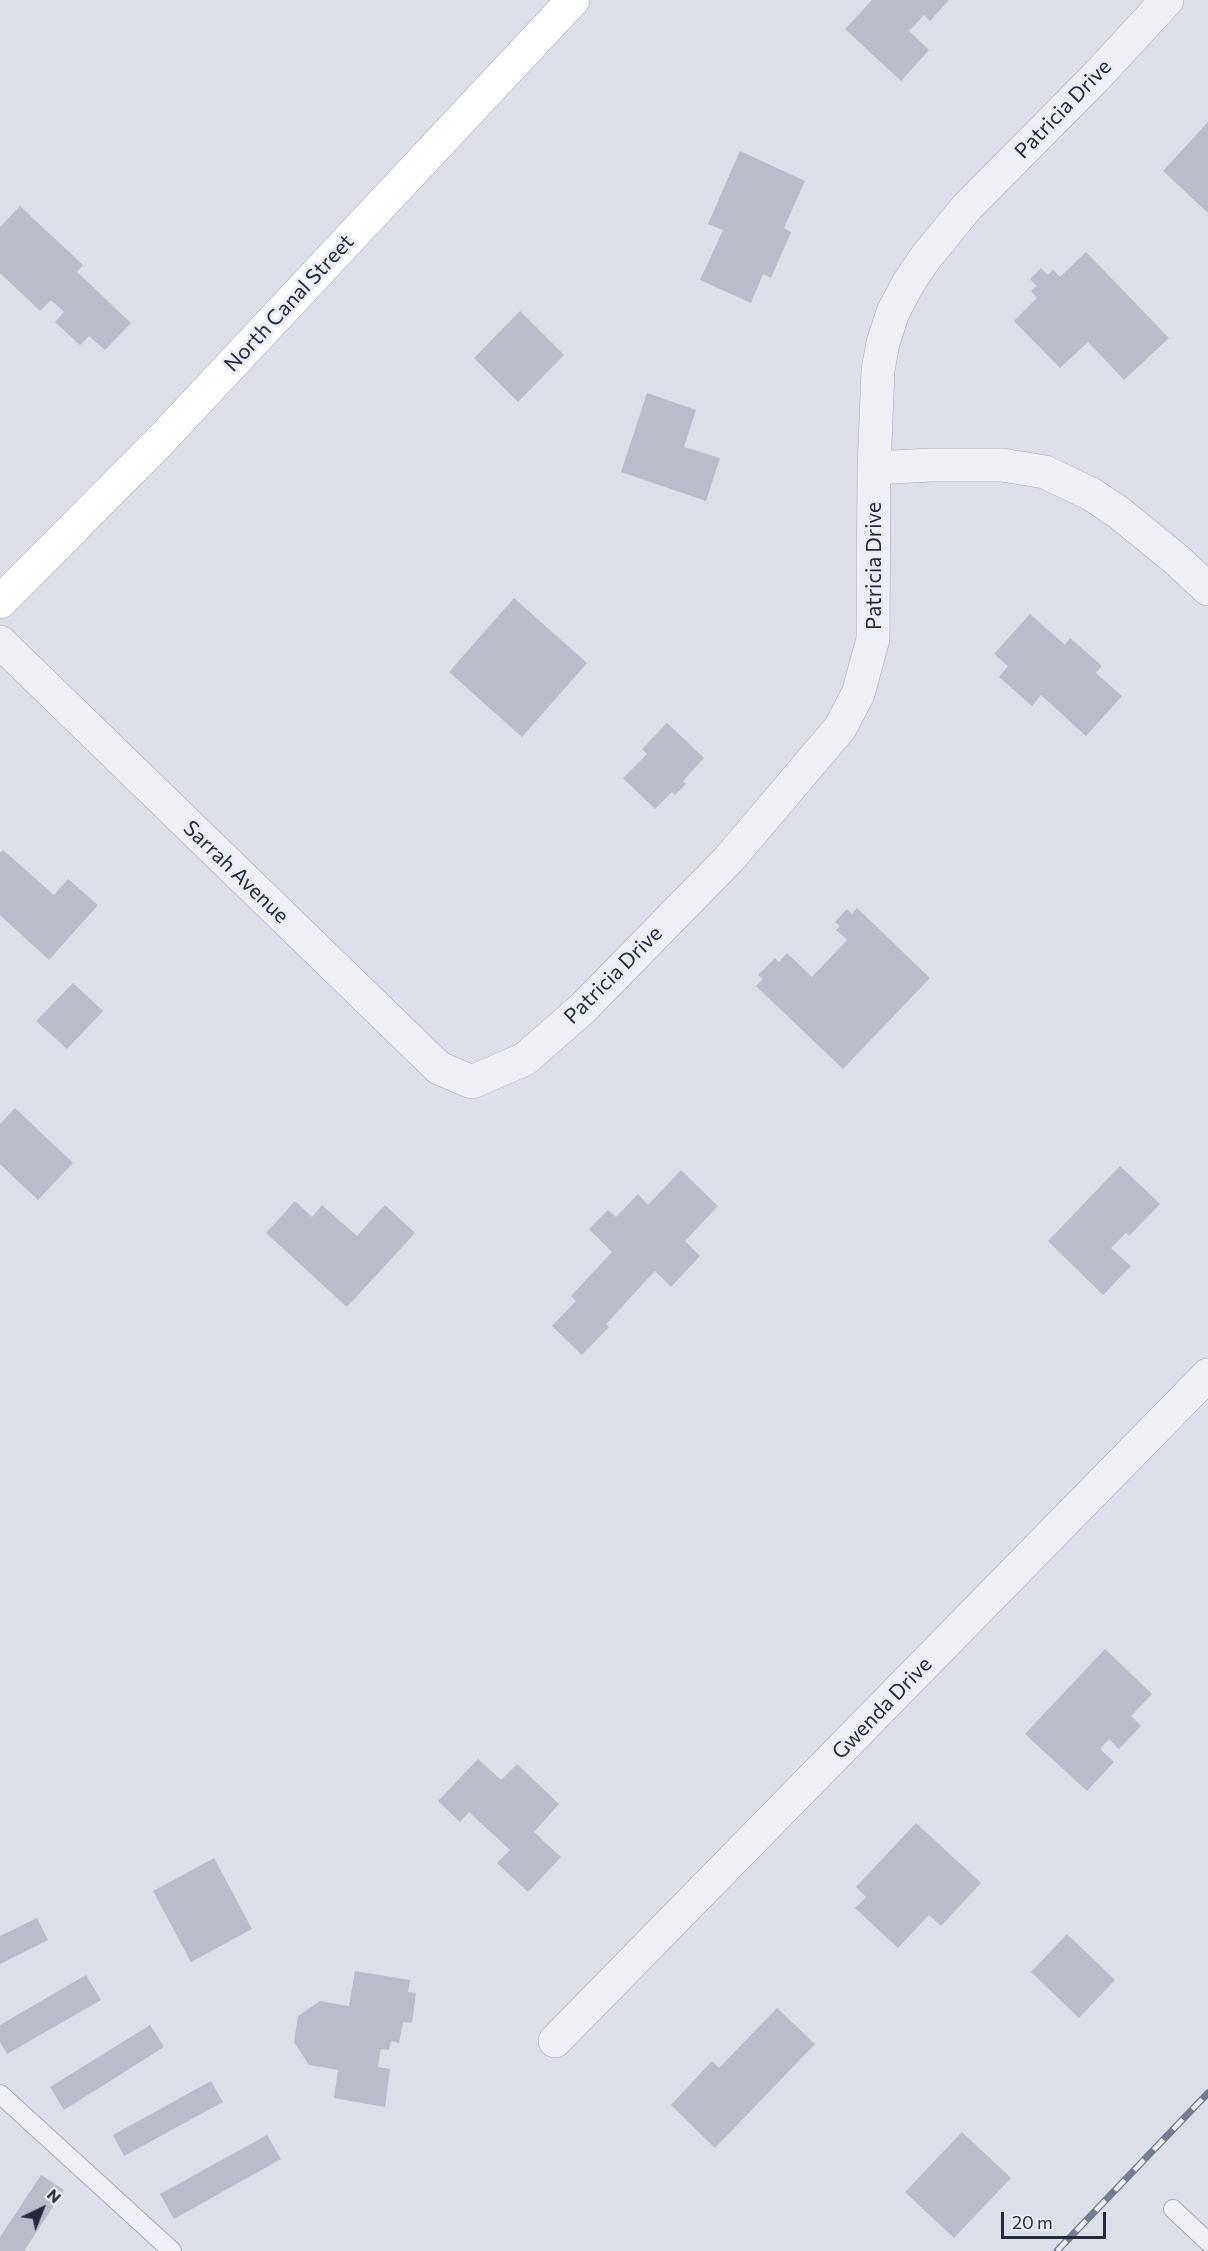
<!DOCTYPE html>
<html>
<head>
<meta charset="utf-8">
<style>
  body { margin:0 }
  #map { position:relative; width:1208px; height:2251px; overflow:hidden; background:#dcdfe7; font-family:Commissioner,sans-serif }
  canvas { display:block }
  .north { position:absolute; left:12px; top:2179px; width:60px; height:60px; -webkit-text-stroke:4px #ebeef4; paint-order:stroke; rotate:43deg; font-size:16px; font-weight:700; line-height:24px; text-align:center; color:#252b3d }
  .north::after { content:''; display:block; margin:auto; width:21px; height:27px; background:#252b3d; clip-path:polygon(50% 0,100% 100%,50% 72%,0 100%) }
  .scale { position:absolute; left:1001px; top:2212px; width:105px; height:27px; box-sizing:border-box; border:3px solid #252b3d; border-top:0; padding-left:8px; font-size:18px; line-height:21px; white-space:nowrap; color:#252b3d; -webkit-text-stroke:4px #ebeef4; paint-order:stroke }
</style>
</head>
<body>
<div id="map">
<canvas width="1208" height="2251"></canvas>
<div class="north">N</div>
<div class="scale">20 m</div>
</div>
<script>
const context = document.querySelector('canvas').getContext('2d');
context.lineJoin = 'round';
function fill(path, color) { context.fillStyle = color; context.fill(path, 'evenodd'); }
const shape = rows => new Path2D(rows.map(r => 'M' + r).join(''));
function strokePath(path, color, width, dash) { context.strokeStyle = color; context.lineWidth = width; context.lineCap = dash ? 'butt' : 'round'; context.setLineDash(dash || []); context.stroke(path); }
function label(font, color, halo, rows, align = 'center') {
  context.font = font + ' Commissioner,sans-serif'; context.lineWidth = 6; context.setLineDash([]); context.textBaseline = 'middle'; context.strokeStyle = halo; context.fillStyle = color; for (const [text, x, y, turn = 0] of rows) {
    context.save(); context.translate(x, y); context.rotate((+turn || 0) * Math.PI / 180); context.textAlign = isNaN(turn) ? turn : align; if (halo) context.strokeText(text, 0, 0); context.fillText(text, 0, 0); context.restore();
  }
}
const building = shape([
  [872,0,949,0,930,21,924,15,909,31,929,50,901,81,845,29],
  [1208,122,1208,213,1163,171],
  [740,151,805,181,784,228,791,232,771,278,763,274,751,303,700,280,723,230,708,224],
  [20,206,83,265,77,272,131,323,105,350,89,336,80,345,55,322,64,312,51,300,40,311,0,273,0,227],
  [1086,252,1169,338,1124,380,1088,342,1060,368,1014,321,1037,298,1031,291,1037,286,1030,279,1041,268,1048,275,1053,270,1060,277],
  [520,311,564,355,518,402,474,358],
  [647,393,696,410,684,447,720,458,706,501,621,472],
  [514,598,587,663,522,737,449,672],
  [1030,614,1065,645,1070,638,1102,666,1096,673,1122,696,1086,736,1041,695,1032,706,999,677,1008,666,994,654],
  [667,723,704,758,683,781,686,784,675,795,672,792,655,809,623,778,647,754,642,749],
  [3,850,54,895,68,879,98,905,49,960,0,915,0,853],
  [857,908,930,978,843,1069,756,986,763,979,758,975,775,958,779,962,787,953,812,977,847,940,836,930,840,926,835,922,847,909,852,914],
  [73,983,103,1011,67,1049,36,1021],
  [15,1108,73,1163,38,1200,0,1164,0,1124],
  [1120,1166,1160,1204,1129,1236,1126,1233,1111,1248,1131,1266,1103,1295,1048,1241],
  [681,1170,718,1206,685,1241,700,1256,671,1287,655,1271,606,1324,609,1327,582,1355,552,1326,576,1301,571,1296,612,1252,589,1229,608,1210,616,1217,638,1194,648,1205],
  [295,1201,312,1217,322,1205,357,1236,385,1205,415,1233,347,1307,266,1233],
  [1105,1649,1152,1694,1131,1716,1141,1726,1119,1749,1109,1739,1100,1749,1114,1762,1087,1791,1025,1734],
  [478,1759,501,1780,517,1764,559,1804,534,1832,561,1857,528,1892,497,1863,510,1850,469,1812,460,1822,438,1801],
  [916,1823,981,1883,941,1926,929,1915,898,1948,855,1908,866,1897,856,1887],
  [214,1858,252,1929,191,1962,153,1891],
  [37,1918,48,1940,0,1964,0,1936],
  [1067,1934,1115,1980,1079,2018,1031,1972],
  [355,1971,410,1980,408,1992,416,1993,412,2023,403,2022,399,2043,391,2041,389,2050,381,2049,378,2067,390,2069,385,2107,334,2098,338,2070,309,2065,294,2042,298,2016,320,2001,349,2006],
  [86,1975,101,2000,7,2054,0,2042,0,2025],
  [777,2008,815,2044,715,2148,671,2105,712,2061,719,2068],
  [150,2025,164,2047,64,2110,50,2087],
  [211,2081,223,2102,124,2156,113,2135],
  [962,2132,1011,2178,954,2238,905,2192],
  [267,2135,281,2159,174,2219,160,2194],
  [41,2175,64,2190,24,2251,0,2251,0,2237]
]);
const service = shape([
  [0,2094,172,2251],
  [1173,2209,1208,2242]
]);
const minor = shape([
  [874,468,931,465,1002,465,1045,472,1091,494,1118,512,1177,560,1208,589],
  [0,642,439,1068,472,1082,525,1059,582,1009,729,859,840,728,858,694,873,639,874,468,878,370,883,343,893,312,909,282,926,257,967,207,1095,78,1167,0],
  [555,2041,1208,1375]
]);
const primary = shape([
  [0,602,161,440,573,0]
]);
const rail = shape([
  [1057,2251,1208,2093]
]);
const streetNames = [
  ["Patricia Drive",1063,109,-46],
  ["North Canal Street",289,303,-47],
  ["Patricia Drive",874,566,-90],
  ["Sarrah Avenue",236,872,44],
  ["Patricia Drive",613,975,-45],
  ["Gwenda Drive",882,1708,-46]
];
fill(building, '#b9bdca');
strokePath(service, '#a5a9b4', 20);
strokePath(minor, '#a5a9b4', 34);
strokePath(primary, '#9ba1b3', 34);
strokePath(service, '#eef0f5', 18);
strokePath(minor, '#eef0f5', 33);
strokePath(primary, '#fff', 33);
strokePath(rail, '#757c91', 7);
strokePath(rail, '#ebeef4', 4.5, [14]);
label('21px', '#252b3d', '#ebeef4', streetNames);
</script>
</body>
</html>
